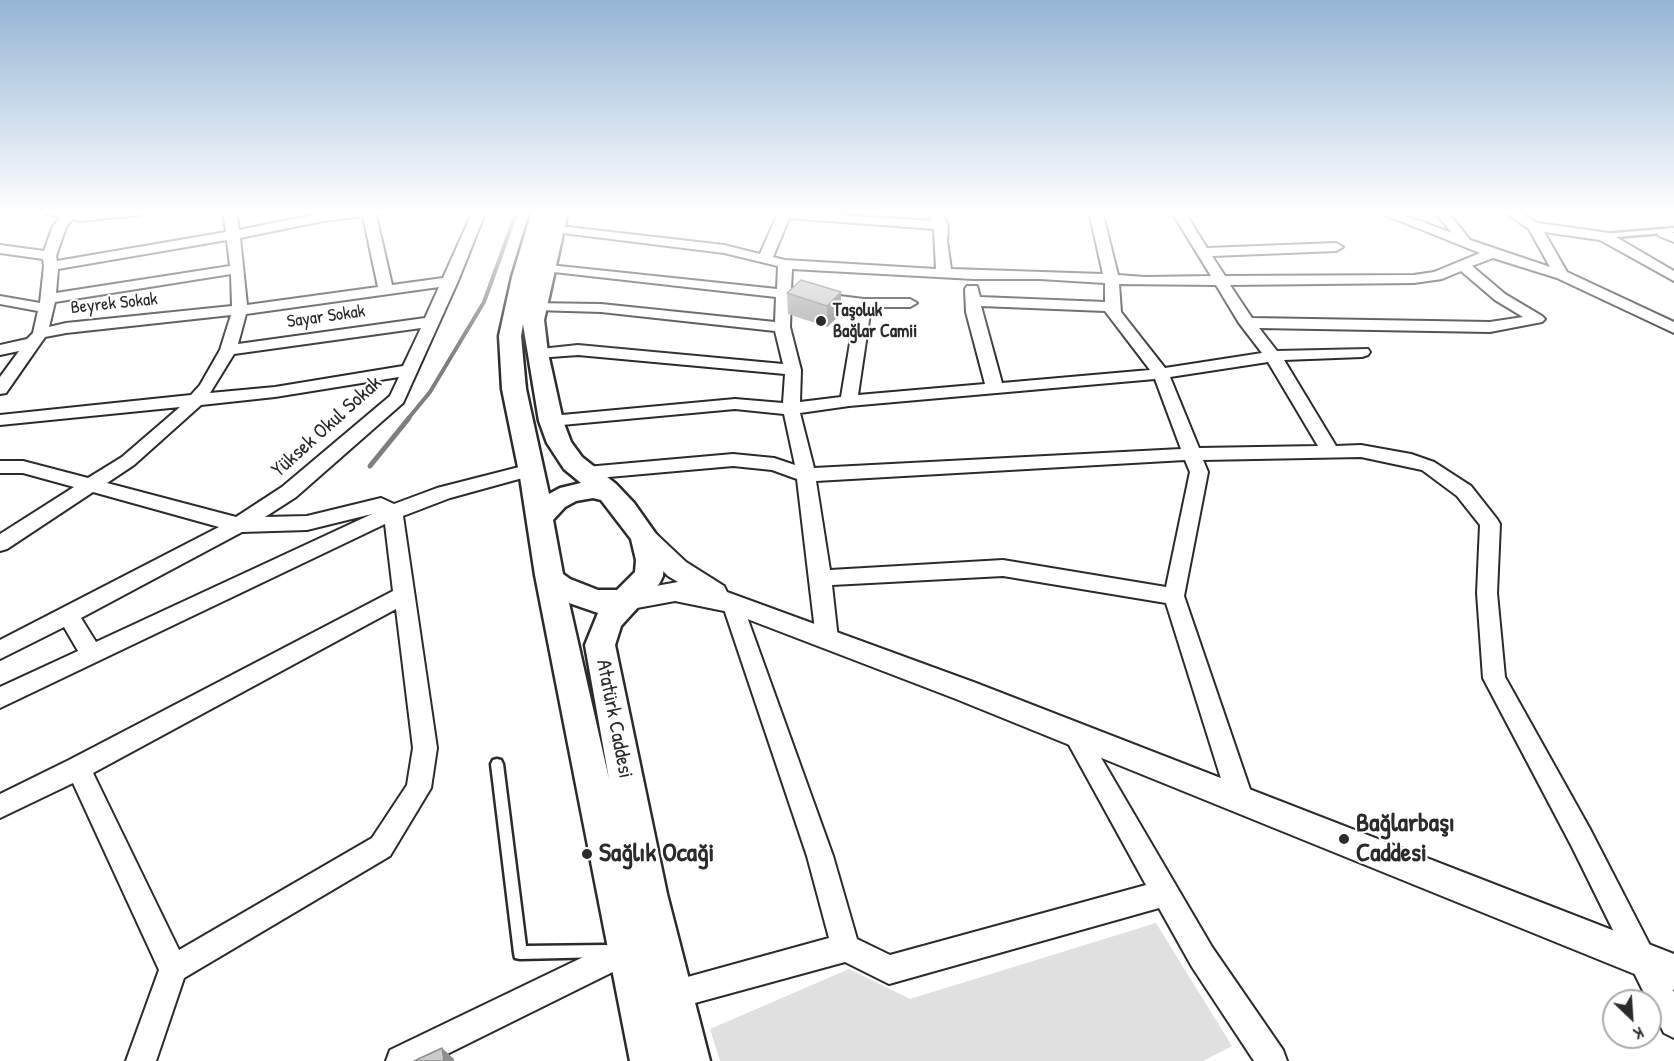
<!DOCTYPE html>
<html>
<head>
<meta charset="utf-8">
<style>
  body { margin:0 }
  #map { position:relative; width:1674px; height:1061px; overflow:hidden; background:#fff; font-family:"Patrick Hand",sans-serif }
  canvas { display:block }
  .north { position:absolute; left:1602px; top:989px; width:60px; height:60px; box-sizing:border-box; background:#fff; border:2px solid #aaa; border-radius:50%; rotate:155deg; font-size:16px; font-weight:700; line-height:24px; text-align:center; color:#2b2b2b }
  .north::after { content:''; display:block; margin:auto; width:21px; height:27px; background:#2b2b2b; clip-path:polygon(50% 0,100% 100%,50% 72%,0 100%) }
</style>
</head>
<body>
<div id="map">
<canvas width="1674" height="1061"></canvas>
<div class="north">K</div>
</div>
<script>
const context = document.querySelector('canvas').getContext('2d');
context.lineJoin = 'round';
function fill(path, color) { context.fillStyle = color; context.fill(path, 'evenodd'); }
const shape = rows => new Path2D(rows.map(r => 'M' + r).join(''));
function strokePath(path, color, width, dash) { context.strokeStyle = color; context.lineWidth = width; context.lineCap = dash ? 'butt' : 'round'; context.setLineDash(dash || []); context.stroke(path); }
function label(font, color, halo, rows, align = 'center') {
  context.font = font + ' "Patrick Hand",sans-serif'; context.lineWidth = 4.5; context.setLineDash([]); context.textBaseline = 'middle'; context.strokeStyle = halo; context.fillStyle = color; for (const [text, x, y, turn = 0] of rows) {
    context.save(); context.translate(x, y); context.rotate((+turn || 0) * Math.PI / 180); context.textAlign = isNaN(turn) ? turn : align; if (halo) context.strokeText(text, 0, 0); context.fillText(text, 0, 0); context.restore();
  }
}
const green = shape([
  [1156,923,1232,1046,1203,1061,720,1061,710,1029,849,969,910,999]
]);
const streamFar1 = shape([
  [407,420,430,392,484,302,517,211]
]);
const stream = shape([
  [370,466,409,418]
]);
const service = shape([
  [1674,228,1674,232,1604,238,1601,236,1604,234,1674,228],
  [497,759,501,760,503,764,526,946,606,945,611,946,612,951,611,956,606,957,520,959,515,958,514,953,491,764,493,760,497,759]
]);
const minor = shape([
  [45,211,80,213,146,211,140,215,80,221,73,219,66,227,56,256,57,261,226,232,223,211,236,211,239,230,323,213,384,211,376,215,392,285,443,278,473,211,486,211,458,281,403,403,296,497,265,517,307,516,381,498,394,504,437,488,531,464,537,466,540,470,537,474,450,498,403,516,437,748,431,788,390,856,184,978,156,1061,126,1061,159,970,73,783,0,818,0,794,69,760,393,591,385,524,0,708,0,687,78,651,64,627,0,659,0,640,219,527,93,492,7,549,0,551,0,534,74,487,23,473,0,473,0,461,23,461,88,478,122,457,180,407,0,425,0,415,191,395,200,385,220,350,231,315,66,333,45,337,6,393,0,394,0,377,19,351,0,355,0,345,27,339,33,333,38,311,0,304,0,296,40,303,44,266,43,259,0,253,0,245,44,251,53,226,61,217,46,214,45,211],
  [363,216,378,287,247,305,240,238,323,221,363,216],
  [227,240,230,266,56,293,58,269,227,240],
  [231,274,232,306,66,323,49,327,55,302,231,274],
  [439,287,425,318,238,344,246,314,439,287],
  [421,328,403,366,275,387,210,393,234,354,421,328],
  [399,377,390,396,282,487,236,517,107,483,134,465,201,405,275,397,399,377],
  [372,514,96,642,81,618,242,532,307,530,372,514],
  [396,609,413,748,407,785,372,838,179,950,93,773,396,609],
  [779,211,932,221,928,211,941,211,948,226,947,241,951,269,1103,274,1089,211,1102,211,1118,275,1145,277,1211,276,1171,211,1184,211,1207,248,1336,243,1343,247,1336,251,1212,256,1225,276,1414,275,1434,272,1480,253,1375,211,1393,211,1452,233,1434,211,1447,211,1470,240,1550,267,1529,229,1503,211,1518,211,1538,223,1609,233,1674,271,1674,281,1600,240,1544,232,1567,272,1674,322,1674,333,1557,278,1493,258,1472,266,1505,294,1542,316,1545,319,1542,322,1490,332,1259,328,1277,351,1368,349,1370,352,1368,355,1362,357,1284,360,1336,446,1361,445,1411,454,1434,462,1471,486,1497,519,1500,524,1497,593,1505,677,1590,829,1674,992,1674,1038,1664,1033,1650,1006,1650,1001,1648,1001,1572,847,1483,678,1477,593,1480,525,1457,496,1422,470,1361,457,1203,460,1208,472,1184,596,1254,801,1250,809,1241,813,1232,809,1228,801,1166,603,1003,576,832,585,838,639,835,645,827,648,819,645,816,639,797,479,772,470,733,466,586,479,580,477,577,473,580,469,586,467,733,454,774,458,795,465,784,414,735,409,551,426,545,425,542,421,545,417,551,416,735,399,783,403,785,374,578,355,537,358,531,356,529,353,531,350,578,345,783,364,775,331,601,312,535,310,530,309,528,306,530,303,601,304,775,322,776,297,545,271,540,270,538,267,540,264,777,289,778,266,724,253,555,232,550,231,548,228,550,225,724,245,760,254,779,211],
  [789,218,934,229,936,269,785,260,773,257,789,218],
  [792,269,974,279,1040,279,1105,283,1105,302,980,297,977,286,967,286,965,289,966,312,985,384,858,395,871,307,910,307,917,303,910,299,864,299,791,290,792,269],
  [1461,271,1495,300,1523,317,1490,322,1252,318,1230,285,1414,283,1442,279,1461,271],
  [1119,284,1216,285,1239,323,1262,353,1165,368,1121,312,1119,284],
  [791,299,856,307,841,397,800,402,801,370,790,327,791,299],
  [981,306,1105,311,1150,370,1002,383,981,306],
  [1268,362,1318,446,1199,448,1170,377,1268,362],
  [1155,379,1181,449,814,468,800,413,849,406,1155,379],
  [1185,460,1190,472,1166,587,1003,560,830,570,816,481,1185,460],
  [1664,229,1674,233,1674,242,1659,236,1657,233,1664,229],
  [732,595,739,597,742,603,833,856,857,939,890,955,1146,885,1063,734,1067,727,1075,724,1083,727,1212,947,1283,1050,1287,1061,1254,1061,1192,967,1159,908,889,984,845,962,673,1009,663,1005,659,995,663,985,673,981,829,938,807,856,722,603,725,597,732,595],
  [627,936,637,940,641,950,637,960,433,1061,386,1061,390,1050,627,936]
]);
const tertiary = shape([
  [644,528,653,531,686,562,724,586,727,592,976,683,1674,954,1674,990,956,699,729,612,675,601,626,610,617,607,613,600,617,593,678,582,668,576,635,543,632,537,635,531,644,528]
]);
const secondary = shape([
  [532,211,550,211,531,283,550,211,568,211,544,320,548,353,563,421,571,442,582,457,616,484,634,503,658,537,664,560,663,576,659,584,621,626,615,645,667,894,710,1061,630,1061,535,575,520,477,502,389,499,336,512,277,532,211],
  [523,324,539,421,547,443,564,469,581,483,560,488,549,494,526,389,521,336,523,324],
  [593,498,601,500,631,539,636,560,635,572,617,590,598,590,570,579,563,574,553,520,565,507,576,501,593,498],
  [569,603,598,613,585,645,609,779,569,603]
]);
const wall = shape([
  [801,280,841,314,827,327,788,314,787,293]
]);
const shadedWall = shape([
  [841,292,841,314,827,327,827,306],
  [442,1048,454,1059,454,1061,444,1061]
]);
const building = shape([
  [801,280,841,292,827,306,787,293,801,280],
  [442,1048,444,1061,414,1061,442,1048]
]);
const markers = [
  [821,321,6,"#2b2b2b"],
  [1344,839,6,"#2b2b2b"],
  [587,854,6,"#2b2b2b"]
];
const farStreetnames = [
  ["Beyrek Sokak",114,304,-6],
  ["Sayar Sokak",326,317,-8]
];
const farPoinames = [
  ["Taşoluk",833,311],
  ["Bağlar Camii",833,332]
];
const streetNames = [
  ["Yüksek Okul Sokak",327,427,-42],
  ["Atatürk Caddesi",614,719,79]
];
const nearPoinames = [
  ["Bağlarbaşı",1356,824],
  ["Caddesi",1356,854],
  ["Sağlık Ocaği",599,854]
];
fill(green, '#e0e0e0');
strokePath(streamFar1, '#7e7e7e', 4);
strokePath(stream, '#7e7e7e', 5);
strokePath(service, '#2b2b2b', 5);
strokePath(minor, '#2b2b2b', 4);
strokePath(tertiary, '#2b2b2b', 4);
strokePath(secondary, '#2b2b2b', 5);
fill(service, '#fff');
fill(minor, '#fff');
fill(tertiary, '#fff');
fill(secondary, '#fff');
fill(wall, '#afafaf');
fill(shadedWall, '#8e8e8e');
fill(building, '#cbcbcb');
strokePath(building, '#8e8e8e', 1.5);
const sky = context.createLinearGradient(0, 0, 0, 360);
sky.addColorStop(0, '#94b5d4');
sky.addColorStop(0.59, '#fff');
sky.addColorStop(1, '#ffffff00');
context.fillStyle = sky;
context.fillRect(0, 0, 1674, 360);
for (const [x, y, r, color] of markers) { const dot = new Path2D(); dot.arc(x, y, r, 0, 2 * Math.PI); context.fillStyle = color; context.fill(dot); strokePath(dot, '#fff', 2); }
label('18px', '#2b2b2b', '#fff', farStreetnames);
label('bold 18px', '#2b2b2b', '#fff', farPoinames, 'left');
label('21px', '#2b2b2b', '#fff', streetNames);
label('bold 26px', '#2b2b2b', '#fff', nearPoinames, 'left');
</script>
</body>
</html>
